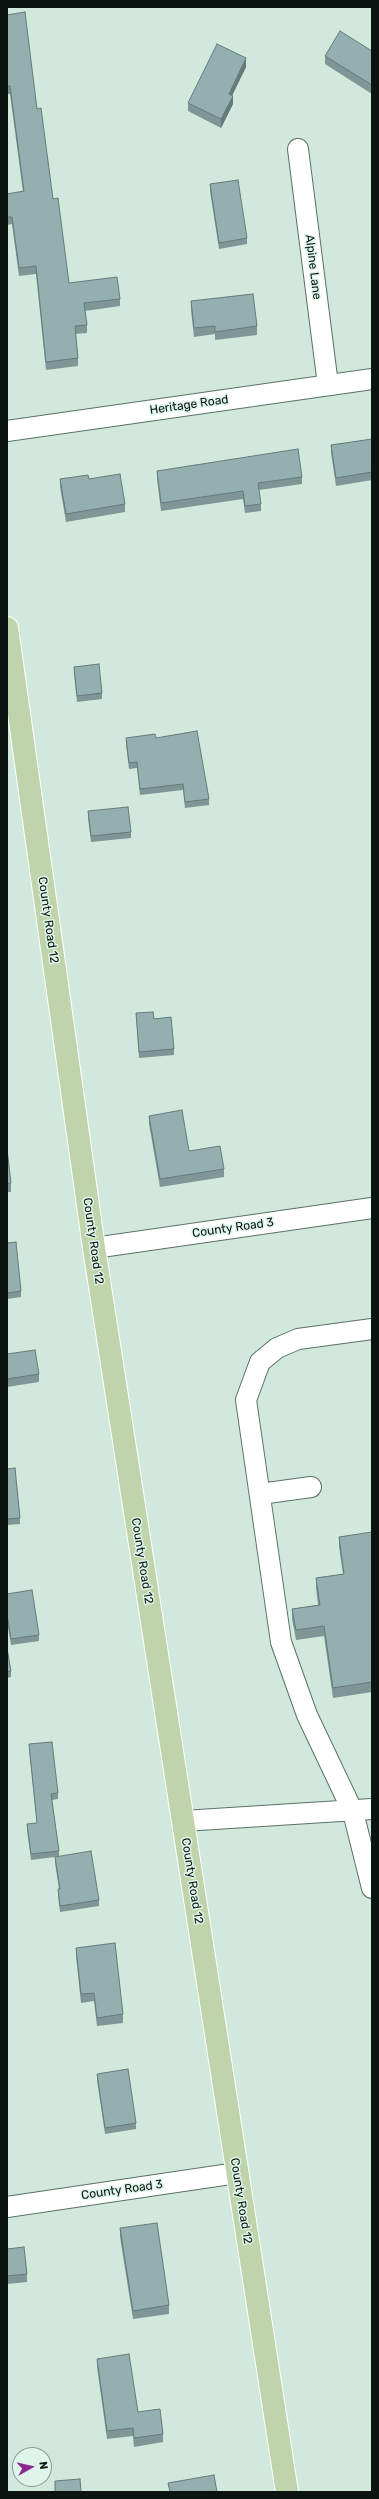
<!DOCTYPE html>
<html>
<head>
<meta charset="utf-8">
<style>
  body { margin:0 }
  #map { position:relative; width:379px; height:2499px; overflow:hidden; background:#d0e9dc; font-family:Rubik,sans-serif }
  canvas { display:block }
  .frame { position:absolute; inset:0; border:8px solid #0b1410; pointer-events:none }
  .north { position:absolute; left:12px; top:2447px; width:40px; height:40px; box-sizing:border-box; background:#ddf6e9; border:1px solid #899c92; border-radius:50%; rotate:82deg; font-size:11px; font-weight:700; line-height:16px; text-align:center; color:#0b1410 }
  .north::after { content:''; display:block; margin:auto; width:14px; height:18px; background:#8c2990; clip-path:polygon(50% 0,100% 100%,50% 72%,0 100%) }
</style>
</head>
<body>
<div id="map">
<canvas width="379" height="2499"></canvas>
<div class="frame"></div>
<div class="north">N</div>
</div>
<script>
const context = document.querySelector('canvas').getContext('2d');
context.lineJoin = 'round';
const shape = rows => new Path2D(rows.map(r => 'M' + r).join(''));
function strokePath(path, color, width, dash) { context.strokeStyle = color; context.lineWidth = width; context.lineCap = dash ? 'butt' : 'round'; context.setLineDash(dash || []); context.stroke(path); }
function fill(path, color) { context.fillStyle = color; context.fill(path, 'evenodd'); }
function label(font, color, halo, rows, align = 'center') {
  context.font = font + ' Rubik,sans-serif'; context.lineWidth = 3; context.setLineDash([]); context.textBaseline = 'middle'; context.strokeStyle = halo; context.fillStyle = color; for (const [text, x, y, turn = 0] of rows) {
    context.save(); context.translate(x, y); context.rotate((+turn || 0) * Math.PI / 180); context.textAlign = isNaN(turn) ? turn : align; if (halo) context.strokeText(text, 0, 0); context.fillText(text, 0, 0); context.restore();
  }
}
const minor = shape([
  [298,149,328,385],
  [7,431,372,379],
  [94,1248,372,1208],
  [372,1329,298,1339,277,1348,260,1362,246,1400,281,1642,307,1715,353,1812,372,1888],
  [260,1494,311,1487],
  [183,1821,372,1809],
  [7,2207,237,2173]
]);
const major = shape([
  [7,628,94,1248,287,2492]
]);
const wall = shape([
  [7,15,37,109,53,199,69,283,120,299,120,306,85,311,87,325,87,333,75,334,78,358,78,366,46,370,36,274,19,276,12,224,7,225,7,194,23,192,10,94,7,94],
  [372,51,372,94,325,64,325,56],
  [246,67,232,95,233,104,221,128,188,111,188,103],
  [210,184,247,238,247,244,219,249,210,191],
  [191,301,257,326,257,335,215,340,215,334,194,337,191,310],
  [372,439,372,480,336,486,331,453,331,445],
  [157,471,302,477,302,484,259,490,261,504,261,511,245,513,243,499,161,511,157,479],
  [60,479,89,479,125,504,125,512,66,522,60,487],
  [74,667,102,693,102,699,77,702,74,673],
  [126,738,156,738,209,799,209,805,185,808,183,790,140,795,137,768,129,769,126,744],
  [88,811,131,832,131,838,91,842,88,818],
  [136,1013,154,1019,174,1049,174,1055,139,1058],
  [149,1116,189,1151,224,1169,224,1177,160,1187,149,1124],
  [7,1149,11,1183,11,1192,7,1192],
  [7,1243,21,1291,21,1297,7,1299],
  [7,1354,39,1374,39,1382,7,1387],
  [7,1469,20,1518,20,1524,7,1525],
  [372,1532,372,1692,333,1698,324,1636,296,1640,292,1619,292,1609,318,1605,316,1588,316,1578,343,1574,339,1547,339,1537],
  [7,1594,39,1635,39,1641,11,1645,7,1621],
  [7,1648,11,1671,11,1677,7,1678],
  [29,1744,58,1793,58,1799,52,1800,59,1851,59,1856,99,1900,99,1906,60,1912,58,1895,58,1889,59,1889,55,1863,55,1857,31,1860,27,1830,27,1824,37,1823,29,1750],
  [76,1948,123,2014,123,2023,97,2026,94,2001,81,2003,76,1956],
  [97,2074,136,2123,136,2129,105,2134,97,2080],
  [120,2228,169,2305,169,2314,133,2319,120,2237],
  [7,2249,27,2274,27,2282,7,2284],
  [97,2359,138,2412,163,2434,163,2442,134,2447,133,2436,107,2439,97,2367]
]);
const shadedWall = shape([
  [246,58,246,67,229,102,229,94],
  [233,96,233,104,221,128,221,119]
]);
const building = shape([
  [25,12,37,109,41,108,53,199,58,198,69,283,117,277,120,299,84,303,87,325,75,326,78,358,46,362,36,266,19,268,12,217,7,217,7,194,24,191,10,86,7,86,7,15,25,12],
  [340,31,372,51,372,85,325,56,340,31],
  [217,44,246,58,229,94,233,96,221,119,188,103,217,44],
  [238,180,247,238,219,243,210,184,238,180],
  [253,294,257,326,215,332,215,326,194,328,191,301,253,294],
  [372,439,372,472,336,478,331,445,372,439],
  [298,449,302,477,258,483,261,504,245,506,243,491,161,503,157,471,298,449],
  [120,474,125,504,66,514,60,479,88,475,89,479,120,474],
  [99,664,102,693,77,696,74,667,99,664],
  [197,731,209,799,185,802,183,784,140,789,137,762,129,763,126,738,155,734,156,738,197,731],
  [128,807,131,832,91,836,88,811,128,807],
  [153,1012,154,1019,171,1017,174,1049,139,1052,136,1013,153,1012],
  [182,1110,189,1151,220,1146,224,1169,160,1179,149,1116,182,1110],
  [7,1149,11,1183,7,1184,7,1149],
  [16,1242,21,1291,7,1293,7,1243,16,1242],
  [35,1350,39,1374,7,1379,7,1354,35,1350],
  [15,1468,20,1518,7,1519,7,1469,15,1468],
  [372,1532,372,1682,333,1688,324,1626,296,1630,292,1609,320,1605,316,1578,344,1574,339,1537,372,1532],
  [32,1590,39,1635,11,1639,7,1615,7,1594,32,1590],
  [7,1648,11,1671,7,1672,7,1648],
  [52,1742,58,1793,51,1794,59,1851,31,1854,27,1824,37,1823,29,1744,52,1742],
  [91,1851,99,1900,60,1906,58,1889,60,1889,55,1857,91,1851],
  [115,1943,123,2014,97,2018,94,1993,81,1994,76,1948,115,1943],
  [128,2069,136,2123,105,2128,97,2074,128,2069],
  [157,2223,169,2305,133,2311,120,2228,157,2223],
  [24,2247,27,2274,7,2276,7,2249,24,2247],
  [129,2354,138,2412,160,2409,163,2434,134,2438,133,2428,107,2431,97,2359,129,2354],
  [214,2475,217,2492,170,2492,168,2483,214,2475],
  [80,2479,81,2492,55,2492,55,2481,80,2479]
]);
const streetNames = [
  ["Alpine Lane",313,267,83],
  ["Heritage Road",189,405,-8],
  ["County Road 12",48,920,82],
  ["County Road 3",233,1228,-8],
  ["County Road 12",93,1241,82],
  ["County Road 12",142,1561,81],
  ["County Road 12",192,1881,81],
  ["County Road 3",122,2190,-8],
  ["County Road 12",241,2201,81]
];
strokePath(minor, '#5c7267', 22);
strokePath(major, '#fff', 24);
strokePath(minor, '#fff', 20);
strokePath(major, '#bfd4aa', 22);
fill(wall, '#7e9696');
fill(shadedWall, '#677a7a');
fill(building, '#93afaf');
strokePath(building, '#677a7a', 1);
label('12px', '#0b1410', '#ddf6e9', streetNames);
</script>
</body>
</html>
